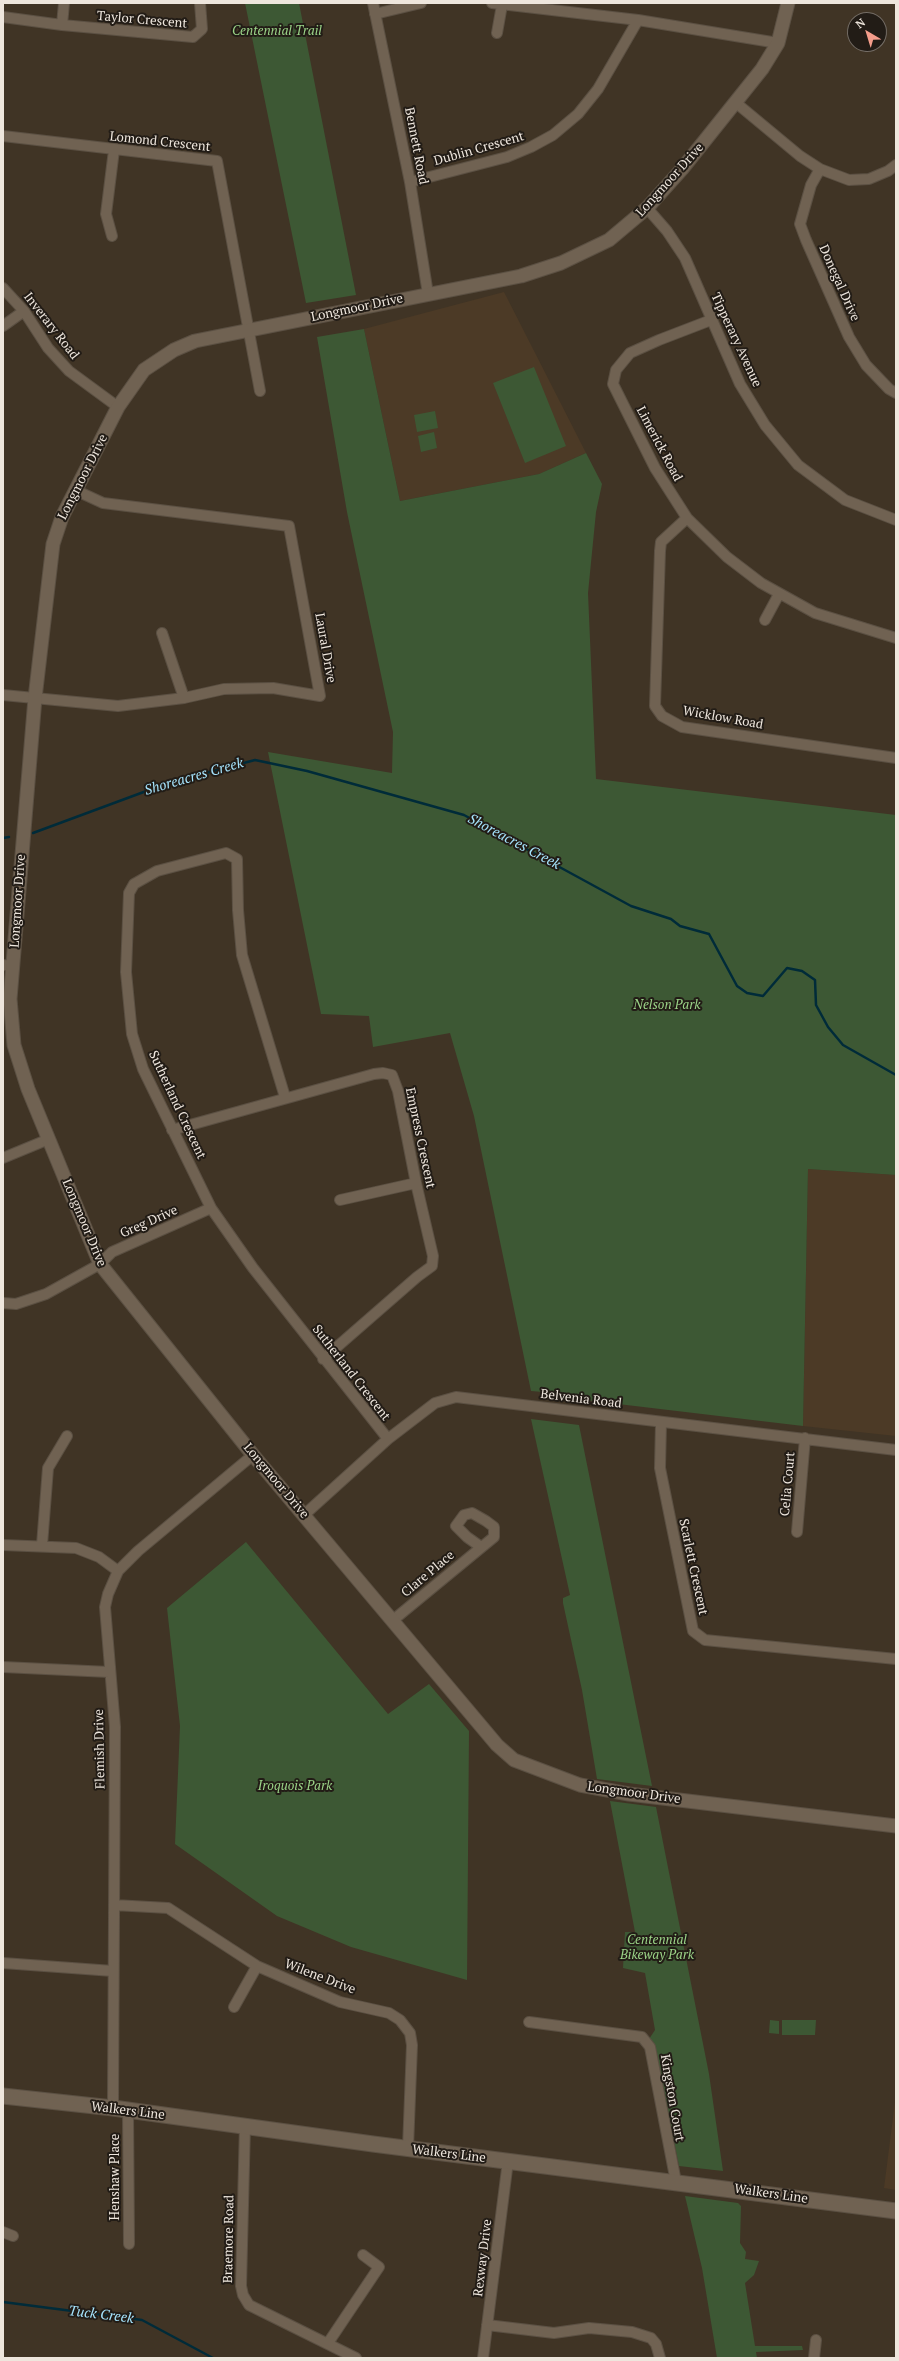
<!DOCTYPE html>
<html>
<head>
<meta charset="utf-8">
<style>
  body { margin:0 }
  #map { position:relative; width:899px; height:2361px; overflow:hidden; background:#403425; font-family:"PT Serif",serif }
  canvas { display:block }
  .frame { position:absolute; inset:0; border:4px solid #eee6dd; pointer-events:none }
  .north { position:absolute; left:847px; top:12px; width:40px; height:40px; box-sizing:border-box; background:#221c16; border:1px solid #746d66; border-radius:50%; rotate:322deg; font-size:11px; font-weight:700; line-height:16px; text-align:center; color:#eee6dd }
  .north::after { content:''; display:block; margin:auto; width:14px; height:18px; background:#f49d8b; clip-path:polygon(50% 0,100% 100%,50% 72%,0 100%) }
</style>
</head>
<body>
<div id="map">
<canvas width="899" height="2361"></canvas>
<div class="frame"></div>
<div class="north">N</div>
</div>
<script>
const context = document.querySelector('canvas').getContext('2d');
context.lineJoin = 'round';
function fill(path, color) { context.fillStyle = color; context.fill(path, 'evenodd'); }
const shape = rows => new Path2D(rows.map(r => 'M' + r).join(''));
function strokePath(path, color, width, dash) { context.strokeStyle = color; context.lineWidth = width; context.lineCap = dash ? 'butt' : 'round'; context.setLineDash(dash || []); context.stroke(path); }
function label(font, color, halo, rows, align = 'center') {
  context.font = font + ' "PT Serif",serif'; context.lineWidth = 4; context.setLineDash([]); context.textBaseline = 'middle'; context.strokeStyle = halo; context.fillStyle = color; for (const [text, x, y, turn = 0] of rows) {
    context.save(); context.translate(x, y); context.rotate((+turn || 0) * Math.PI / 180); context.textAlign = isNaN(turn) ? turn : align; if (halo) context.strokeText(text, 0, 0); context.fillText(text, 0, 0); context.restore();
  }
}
const built = shape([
  [504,292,586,453,539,474,400,501,364,329],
  [808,1169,896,1175,896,1436,803,1426],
  [896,2094,896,2190,884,2188]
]);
const green = shape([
  [245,3,299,3,356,295,306,303],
  [364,329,400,501,539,474,586,453,602,484,596,512,588,593,596,779,896,815,896,1175,808,1169,803,1426,576,1399,555,1393,531,1391,474,1116,450,1033,373,1047,369,1016,321,1014,268,752,392,773,393,732,347,512,317,337],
  [534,367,566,446,525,463,493,383],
  [435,411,438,428,417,432,414,415],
  [434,432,437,448,421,452,418,436],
  [531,1419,579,1425,652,1786,597,1779,582,1690,563,1603,563,1598,570,1595],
  [246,1542,388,1714,429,1684,469,1731,467,1980,351,1947,277,1916,175,1844,180,1726,167,1608],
  [610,1801,656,1807,709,2074,723,2171,679,2166,656,2052,649,2039,655,2030,645,1973,623,1968,625,1932,635,1932],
  [770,2020,779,2021,779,2034,769,2033],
  [782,2020,816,2020,815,2035,782,2035],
  [685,2196,738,2203,741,2206,740,2243,746,2252,745,2259,759,2261,754,2275,745,2283,755,2346,802,2346,803,2350,756,2352,757,2358,717,2358,702,2268]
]);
const stream = shape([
  [33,833,168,783,255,760,307,771,464,815,631,906,671,919,680,926,709,934,737,986,747,993,763,996,787,968,802,971,815,980,816,1005,828,1027,843,1045,896,1075],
  [3,838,9,837],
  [3,2302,142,2320,213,2358]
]);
const minor = shape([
  [373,3,410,182,428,294],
  [492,3,638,20,778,43],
  [375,14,421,3],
  [3,17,62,25,193,37,202,29,200,3],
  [62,25,64,3],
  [497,33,502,5],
  [735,102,800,156,820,169,849,180,869,179,888,171,896,165],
  [3,136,217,161,260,391],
  [820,169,811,185,800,224,806,240,849,337,866,365,889,389,896,393],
  [410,182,507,157,531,147,553,135,578,114,598,89,638,20],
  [647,208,667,231,685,258,740,384,765,425,798,465,845,500,896,520],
  [112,236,106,214,114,150],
  [3,288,24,311,48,348,69,371,118,407],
  [711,320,659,340,630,353,616,370,613,384,655,468,687,518,727,557,761,583,815,613,896,638],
  [3,326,24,311],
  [687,518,661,542,660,551,655,706,662,716,682,727,896,758],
  [765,620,779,594],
  [162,633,184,698],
  [3,695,118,706,184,698,224,689,273,688,320,696,289,526,103,503,77,491],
  [3,965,14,966],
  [285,1097,242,955,238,910,237,859,226,853,157,871,134,884,129,893,126,972,132,1034,143,1069,211,1208,253,1268,388,1439],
  [172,1130,374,1074,383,1073,392,1075,398,1091,416,1183,433,1256,432,1266,417,1277,323,1359],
  [3,1158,49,1139],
  [340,1200,416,1183],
  [3,1303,16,1304,46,1294,100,1264,112,1252,211,1208],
  [661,1423,660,1468,693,1631,705,1640,896,1659],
  [304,1515,388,1439,435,1403,456,1397,896,1450],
  [797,1532,805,1438],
  [3,1545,76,1548,99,1557,118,1571],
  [42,1545,48,1468,67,1436],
  [392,1621,494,1537,494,1527,486,1521,472,1513,464,1515,456,1526,467,1537,481,1547],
  [3,1667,109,1672],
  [114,1905,168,1908,257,1966,340,2002,389,2013,400,2020,410,2033,412,2045,408,2148],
  [3,1963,113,1971],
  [234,2007,257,1966],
  [529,2022,642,2037,650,2047,676,2182],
  [113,2108,115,1727,105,1607,108,1594,118,1571,138,1551,253,1455],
  [128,2111,129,2244],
  [245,2125,241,2286,243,2295,249,2305,356,2358],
  [3,2232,13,2236],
  [487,2325,554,2333,589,2328,632,2332,651,2338,656,2344,660,2358],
  [328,2343,379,2267,363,2255],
  [483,2358,508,2161],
  [814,2358,816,2340]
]);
const tertiary = shape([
  [788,3,778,43,762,69,682,169,647,208,609,240,561,263,521,276,195,341,174,350,144,370,118,407,62,517,53,544,35,698,10,999,14,1045,28,1089,100,1264,253,1455,497,1745,514,1760,580,1785,629,1794,896,1826]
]);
const secondary = shape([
  [3,2096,113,2108,373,2144,896,2211]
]);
const streetNames = [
  ["Taylor Crescent",142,20,5],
  ["Lomond Crescent",160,142,6],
  ["Bennett Road",416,146,79],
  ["Dublin Crescent",479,149,-16],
  ["Longmoor Drive",670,180,-48],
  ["Donegal Drive",839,283,66],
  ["Longmoor Drive",357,308,-12],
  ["Inverary Road",51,326,52],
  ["Tipperary Avenue",736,340,65],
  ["Limerick Road",659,444,62],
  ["Longmoor Drive",83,477,-63],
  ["Laural Drive",325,648,80],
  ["Wicklow Road",723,718,10],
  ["Longmoor Drive",18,901,-86],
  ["Sutherland Crescent",177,1105,65],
  ["Empress Crescent",420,1138,78],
  ["Greg Drive",149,1222,-24],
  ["Longmoor Drive",84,1223,67],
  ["Sutherland Crescent",351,1373,52],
  ["Belvenia Road",581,1399,7],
  ["Longmoor Drive",276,1481,50],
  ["Celia Court",788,1484,-85],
  ["Scarlett Crescent",693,1567,78],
  ["Clare Place",428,1574,-40],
  ["Flemish Drive",100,1749,-91],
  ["Longmoor Drive",634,1793,8],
  ["Wilene Drive",320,1977,21],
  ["Kingston Court",672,2098,80],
  ["Walkers Line",128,2111,7],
  ["Walkers Line",449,2154,7],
  ["Henshaw Place",115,2177,-90],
  ["Walkers Line",771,2194,8],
  ["Braemore Road",229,2239,-89],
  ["Rexway Drive",483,2258,-83]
];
const parkNames = [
  ["Centennial Trail",277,31],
  ["Nelson Park",667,1005],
  ["Iroquois Park",295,1786],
  ["Centennial",657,1940],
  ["Bikeway Park",657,1955]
];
const waterNames = [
  ["Shoreacres Creek",194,777,-16],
  ["Shoreacres Creek",514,842,28],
  ["Tuck Creek",101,2315,7]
];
fill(built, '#4c3a26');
fill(green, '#3d5834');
strokePath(stream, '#002b39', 2.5);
strokePath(minor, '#5b5043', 12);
strokePath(tertiary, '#5b5043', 15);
strokePath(secondary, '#5b5043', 17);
strokePath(minor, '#706252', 10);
strokePath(tertiary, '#706252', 13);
strokePath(secondary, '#706252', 15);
label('13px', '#eee6dd', '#221c16', streetNames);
label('italic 13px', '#9bd488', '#221c16', parkNames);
label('italic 14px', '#a6e4fd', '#221c16', waterNames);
</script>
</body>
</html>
